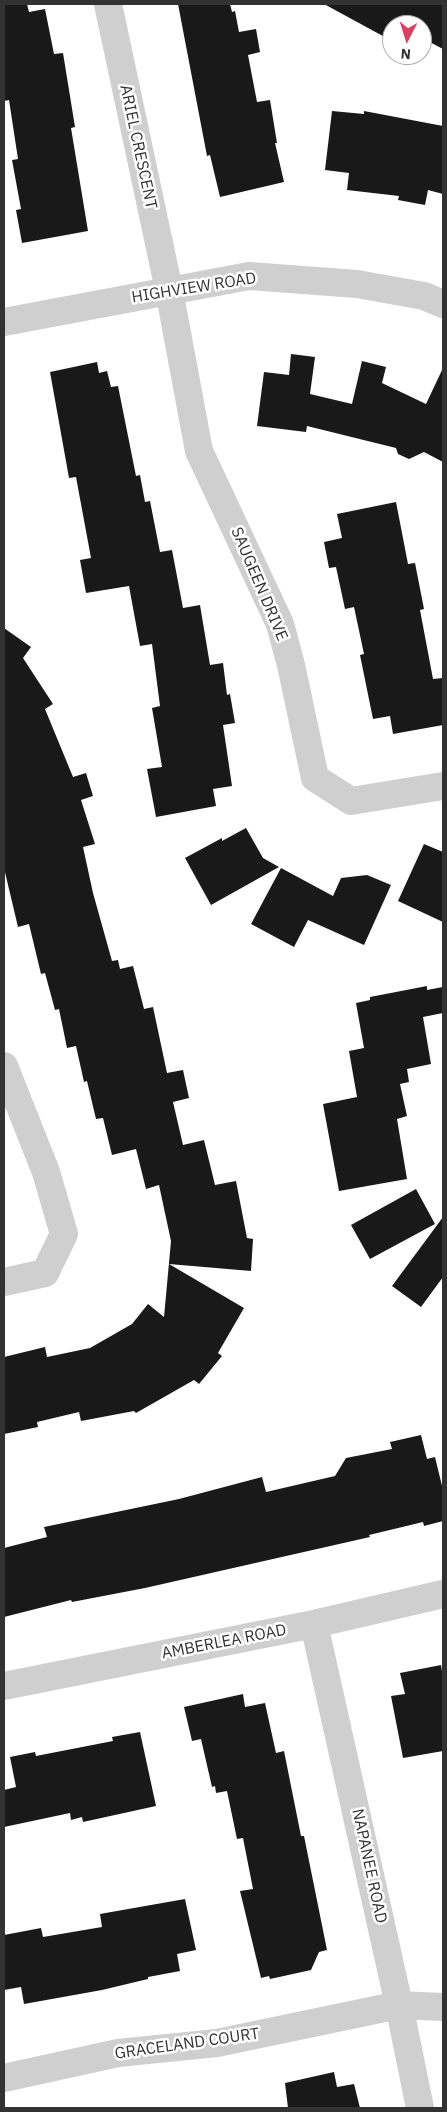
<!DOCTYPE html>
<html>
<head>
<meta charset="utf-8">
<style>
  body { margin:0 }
  #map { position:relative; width:447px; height:2112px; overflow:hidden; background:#fff; font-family:"IBM Plex Sans",sans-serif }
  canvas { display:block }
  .frame { position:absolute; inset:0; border:5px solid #323232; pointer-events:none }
  .north { position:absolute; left:382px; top:15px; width:50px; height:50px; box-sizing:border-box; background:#fff; border:1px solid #adadad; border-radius:50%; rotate:185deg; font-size:14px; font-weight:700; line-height:20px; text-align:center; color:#323232 }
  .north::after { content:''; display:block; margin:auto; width:18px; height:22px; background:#dc4161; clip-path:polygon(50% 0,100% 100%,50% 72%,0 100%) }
</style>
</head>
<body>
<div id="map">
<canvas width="447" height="2112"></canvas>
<div class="frame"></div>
<div class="north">N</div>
</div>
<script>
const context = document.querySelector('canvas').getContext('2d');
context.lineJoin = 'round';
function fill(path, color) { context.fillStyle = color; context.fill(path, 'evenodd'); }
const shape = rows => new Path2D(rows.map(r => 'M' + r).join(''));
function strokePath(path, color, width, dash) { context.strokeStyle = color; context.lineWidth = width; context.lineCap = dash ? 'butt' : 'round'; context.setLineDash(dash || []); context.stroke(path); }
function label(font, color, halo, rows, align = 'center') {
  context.font = font + ' "IBM Plex Sans",sans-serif'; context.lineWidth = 5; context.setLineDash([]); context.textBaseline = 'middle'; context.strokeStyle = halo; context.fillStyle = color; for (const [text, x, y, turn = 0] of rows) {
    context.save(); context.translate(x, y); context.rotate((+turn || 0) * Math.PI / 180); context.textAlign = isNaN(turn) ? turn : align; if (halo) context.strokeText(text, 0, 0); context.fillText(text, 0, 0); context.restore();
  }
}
const building = shape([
  [4,4,27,4,29,12,45,9,54,54,63,53,75,127,71,128,88,231,22,243,16,210,21,209,12,160,18,159,9,100,4,101],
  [178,4,230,4,232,12,235,11,239,32,256,29,260,52,248,55,257,102,270,100,277,143,275,143,284,182,220,197,210,155,207,156],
  [324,4,443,4,443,49,422,38,422,25,397,25,392,22,392,41],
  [332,111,364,114,364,111,443,126,443,194,428,190,425,205,398,200,399,196,347,190,349,173,325,170],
  [291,354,315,357,310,394,352,404,362,361,386,367,382,383,426,404,443,368,443,462,424,452,409,459,398,454,396,448,307,426,306,432,257,426,264,372,289,375],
  [97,362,99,373,107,371,111,387,118,386,136,476,140,475,145,502,150,501,160,552,172,550,183,608,200,605,210,665,223,663,227,695,230,694,235,723,223,725,232,786,213,789,216,806,156,817,147,769,162,767,152,708,160,706,152,644,140,646,129,586,86,593,80,560,91,558,76,477,69,478,50,372],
  [396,502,408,564,415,563,424,609,420,610,433,679,443,678,443,725,393,734,390,716,373,719,360,655,364,654,354,607,345,609,336,567,329,568,324,542,342,538,337,514],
  [4,628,31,647,23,658,53,704,45,709,73,777,86,773,93,796,81,800,95,844,83,847,93,893,112,961,118,960,120,969,133,966,144,1009,153,1007,167,1073,183,1070,189,1098,173,1102,183,1145,204,1140,215,1185,236,1181,247,1238,253,1239,251,1271,169,1264,244,1308,218,1353,222,1356,199,1384,194,1380,136,1413,134,1411,81,1421,79,1412,37,1422,38,1427,4,1434,4,1357,45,1347,47,1357,90,1348,132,1324,148,1304,164,1317,171,1241,159,1185,146,1189,136,1149,112,1155,103,1118,96,1119,87,1081,84,1082,76,1046,67,1048,59,1009,55,1010,45,973,41,974,29,924,18,927,4,868],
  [246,828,263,858,279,867,211,905,185,858,222,838,222,841],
  [424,844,443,852,443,922,398,901],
  [281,868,333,896,341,878,367,875,391,885,364,945,308,920,294,947,251,924],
  [427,986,427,990,443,987,443,1013,423,1017,431,1064,407,1069,409,1082,400,1084,407,1116,397,1119,407,1179,339,1191,323,1104,357,1097,349,1051,364,1048,356,1003,370,1000,370,997],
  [416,1189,435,1224,370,1259,351,1225],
  [443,1217,443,1277,421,1307,392,1286],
  [421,1435,427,1459,435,1457,443,1490,443,1521,424,1526,423,1522,369,1535,370,1537,145,1588,72,1602,71,1600,4,1617,4,1548,47,1537,44,1527,179,1499,262,1477,266,1492,335,1476,346,1458,392,1449,390,1442],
  [441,1665,443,1678,443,1751,403,1758,391,1696,405,1694,400,1673],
  [243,1694,245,1707,265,1703,276,1753,284,1751,301,1836,304,1836,327,1950,319,1952,311,1970,270,1979,269,1976,261,1978,240,1891,253,1889,243,1838,237,1839,227,1791,216,1793,215,1786,212,1787,201,1739,192,1741,184,1707],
  [140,1732,156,1806,83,1822,82,1817,71,1820,70,1813,4,1827,4,1790,16,1787,10,1757,35,1752,36,1756,113,1741,112,1737],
  [185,1899,196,1950,177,1954,180,1971,148,1977,148,1979,102,1990,24,2004,21,1987,4,1990,4,1935,41,1928,43,1937,102,1927,100,1914],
  [334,2072,337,2087,354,2084,360,2108,288,2108,285,2083]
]);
const street = shape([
  [108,4,169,290,199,451,280,624,291,665,315,778,351,801,443,786],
  [4,322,249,276,357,284,424,296,443,304],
  [4,1066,46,1172,64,1234,45,1273,4,1282],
  [314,1624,399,2005,420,2108],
  [4,1686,314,1624,443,1594],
  [4,2078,118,2053,217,2043,399,2005,443,2007]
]);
const streetNames = [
  ["ARIEL CRESCENT",138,147,78],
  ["HIGHVIEW ROAD",194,288,-9],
  ["SAUGEEN DRIVE",259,584,67],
  ["AMBERLEA ROAD",224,1642,-11],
  ["NAPANEE ROAD",369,1866,78],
  ["GRACELAND COURT",187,2044,-8]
];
fill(building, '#191919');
strokePath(street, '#cfcfcf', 28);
label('16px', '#323232', '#fff', streetNames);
</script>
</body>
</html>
